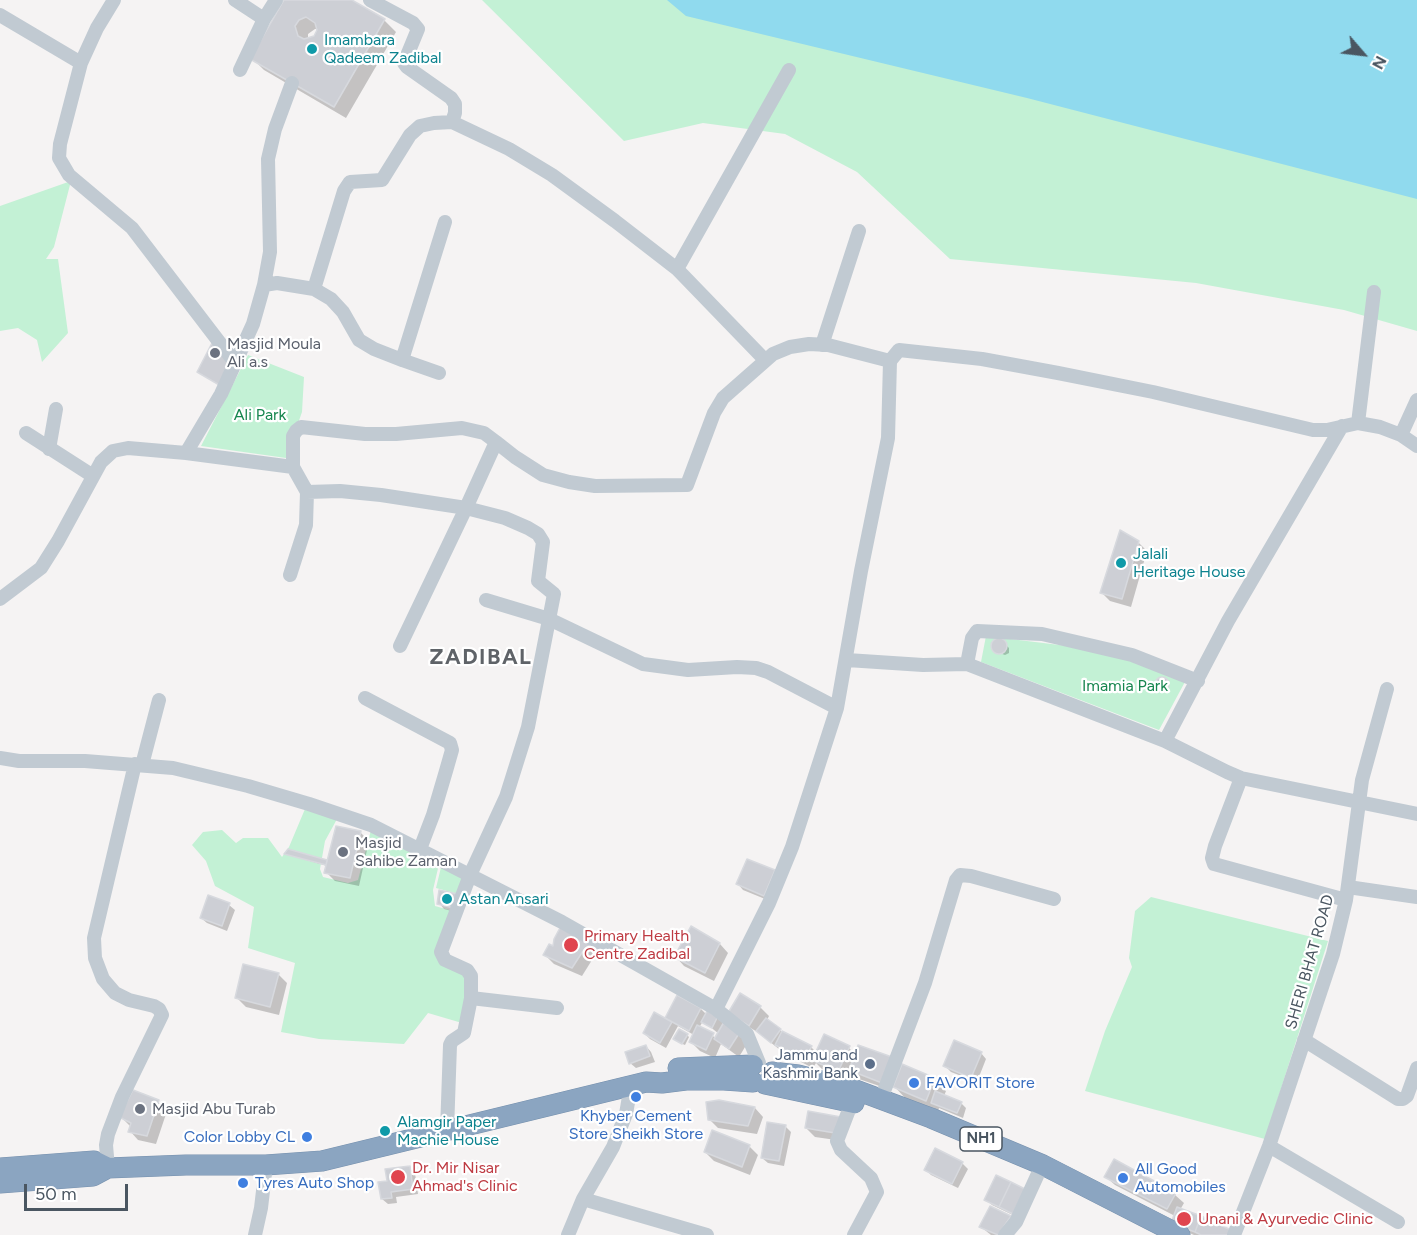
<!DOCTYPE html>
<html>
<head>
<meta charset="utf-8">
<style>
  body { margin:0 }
  #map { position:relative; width:1417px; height:1235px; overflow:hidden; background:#f5f3f3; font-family:Figtree,sans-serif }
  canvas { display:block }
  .north { position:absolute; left:1333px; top:24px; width:60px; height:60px; -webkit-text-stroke:4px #fff; paint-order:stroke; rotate:118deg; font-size:16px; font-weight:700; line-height:24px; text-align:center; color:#4a5661 }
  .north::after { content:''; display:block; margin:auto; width:21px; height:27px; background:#4a5661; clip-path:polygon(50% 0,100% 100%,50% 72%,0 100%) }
  .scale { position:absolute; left:24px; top:1184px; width:104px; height:27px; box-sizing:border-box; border:3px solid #4a5661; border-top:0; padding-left:8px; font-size:18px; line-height:21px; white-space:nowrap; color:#4a5661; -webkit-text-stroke:4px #fff; paint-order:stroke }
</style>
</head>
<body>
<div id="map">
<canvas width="1417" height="1235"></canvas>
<div class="north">N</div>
<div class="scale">50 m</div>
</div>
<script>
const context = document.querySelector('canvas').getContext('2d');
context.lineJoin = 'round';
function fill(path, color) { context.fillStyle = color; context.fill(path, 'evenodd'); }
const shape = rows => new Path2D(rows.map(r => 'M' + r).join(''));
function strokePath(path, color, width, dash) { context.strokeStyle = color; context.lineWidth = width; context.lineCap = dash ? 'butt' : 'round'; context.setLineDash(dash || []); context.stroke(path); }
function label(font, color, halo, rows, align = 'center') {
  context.font = font + ' Figtree,sans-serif'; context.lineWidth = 4.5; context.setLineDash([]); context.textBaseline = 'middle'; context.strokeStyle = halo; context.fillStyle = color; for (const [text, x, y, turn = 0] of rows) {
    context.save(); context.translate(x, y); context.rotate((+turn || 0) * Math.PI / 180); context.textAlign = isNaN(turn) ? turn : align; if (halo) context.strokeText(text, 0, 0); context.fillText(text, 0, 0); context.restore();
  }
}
const green = shape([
  [482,0,1417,0,1417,331,1344,310,1196,283,950,259,857,172,785,134,703,123,624,141],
  [71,181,54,247,46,259,58,259,68,333,42,362,37,340,18,328,0,331,0,206],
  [248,355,304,377,302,412,286,458,201,446],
  [986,636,1084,648,1132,657,1186,680,1159,730,981,662],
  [305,809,337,819,325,841,320,869,323,877,348,883,358,880,371,830,439,864,433,890,435,906,453,911,438,949,468,977,462,1023,428,1013,404,1044,319,1039,281,1032,295,963,248,948,254,907,215,886,206,861,192,845,203,832,222,830,236,843,243,838,268,838,282,857,289,847],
  [442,863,467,876,458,894,436,888],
  [1151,897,1328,941,1265,1139,1085,1091,1105,1031,1132,967,1129,958,1135,911]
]);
const water = shape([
  [667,0,1417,0,1417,199,1027,98,686,16]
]);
const shadow = shape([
  [285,0,349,0,384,20,396,32,346,118,264,70,252,58],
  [315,29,318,29,317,34,312,40,308,40,308,34],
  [1138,542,1147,551,1131,607,1110,601,1101,592],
  [997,640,1005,644,1009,648,1009,653,1005,655,994,651,993,642],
  [1159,679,1162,679,1169,686,1169,692,1167,693,1158,688,1157,681],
  [360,832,369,841,359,886,335,881,326,872,327,866,286,854,328,863],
  [774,872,780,877,770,901,743,890,738,884],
  [440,892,459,913,444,909,439,903],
  [209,897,229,905,235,910,227,931,207,923,201,918],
  [562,926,601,951,592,960,582,976,554,964,545,955,555,949],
  [692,928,720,944,728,953,714,981,684,966,676,957],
  [278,974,287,983,279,1015,246,1007,237,998],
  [741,995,760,1007,769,1016,767,1020,782,1032,811,1047,817,1053,849,1048,856,1055,891,1059,902,1069,934,1079,946,1091,944,1096,961,1103,966,1108,963,1118,939,1108,938,1112,906,1099,893,1085,891,1090,859,1079,851,1070,847,1080,822,1069,816,1063,813,1068,785,1054,759,1033,739,1021],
  [678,997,701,1009,707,1015,717,1018,748,1042,739,1057,721,1044,715,1058,700,1051,691,1042,694,1035,678,1026,666,1048,650,1039,644,1033,665,1020],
  [703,1021,719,1034,716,1038,699,1028],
  [687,1035,689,1037,685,1045,678,1042],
  [646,1046,651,1052,655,1062,636,1068,630,1063],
  [981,1053,986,1059,977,1082,951,1072,945,1066],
  [719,1101,755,1108,763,1117,757,1134,718,1128,709,1119],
  [158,1102,167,1111,156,1144,138,1140,130,1131,131,1127,121,1117],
  [840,1118,843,1141,815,1137,806,1128],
  [785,1126,791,1132,784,1166,768,1163,762,1158],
  [749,1146,758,1155,750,1175,714,1161,705,1152],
  [1114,1161,1175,1195,1184,1203,1180,1210,1234,1235,1194,1235,1178,1228,1175,1216,1115,1185,1106,1177],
  [962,1163,968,1169,958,1188,931,1175,925,1169],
  [409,1167,415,1173,418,1194,396,1197,397,1203,388,1204,382,1199,388,1183],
  [997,1177,1019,1218,992,1205,986,1199],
  [1010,1217,1015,1223,1007,1235,991,1235,981,1227]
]);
const building = shape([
  [284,0,352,0,385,19,334,107,250,59,284,0],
  [306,17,315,23,317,30,314,36,304,39,298,36,295,26,299,20,306,17],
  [213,341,232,364,221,386,197,372,213,341],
  [1120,530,1139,541,1122,599,1100,593,1120,530],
  '991 646a8 8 0 1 1 16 0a8 8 0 1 1-16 0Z',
  '1155 684a7 7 0 1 1 14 0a7 7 0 1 1-14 0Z',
  [336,826,361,831,350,878,324,873,336,826],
  [288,849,327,860,326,865,284,854,288,849],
  [747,859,775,870,764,896,736,884,747,859],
  [439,890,458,894,454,908,437,904,439,890],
  [208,895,230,903,222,926,200,918,208,895],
  [562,924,594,941,583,951,572,968,543,955,549,944,553,946,554,939,562,924],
  [691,926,720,943,705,973,674,957,691,926],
  [243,964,279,973,270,1007,235,998,243,964],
  [740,993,761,1006,749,1026,728,1013,740,993],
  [677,995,701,1008,689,1031,665,1018,677,995],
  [707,1011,718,1016,712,1028,701,1022,707,1011],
  [654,1012,672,1022,660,1043,643,1033,654,1012],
  [766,1018,781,1029,771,1043,756,1031,766,1018],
  [724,1022,740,1032,729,1049,714,1039,724,1022],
  [697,1025,714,1033,706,1050,689,1042,697,1025],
  [679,1029,688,1034,682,1044,673,1039,679,1029],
  [782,1031,812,1046,804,1060,775,1045,782,1031],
  [824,1034,850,1046,838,1072,812,1060,824,1034],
  [954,1040,982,1052,971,1078,943,1066,954,1040],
  [646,1045,650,1056,629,1064,625,1052,646,1045],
  [858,1045,892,1057,882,1083,849,1070,858,1045],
  [902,1064,935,1078,926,1101,893,1087,902,1064],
  [133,1090,159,1100,147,1136,128,1132,131,1123,119,1117,133,1090],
  [935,1091,962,1102,957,1113,931,1103,935,1091],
  [719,1100,755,1107,748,1126,708,1120,706,1102,719,1100],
  [808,1111,841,1117,835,1133,805,1128,808,1111],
  [767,1122,786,1125,779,1161,761,1158,767,1122],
  [712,1130,750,1145,742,1167,704,1152,712,1130],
  [935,1148,963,1162,952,1184,924,1170,935,1148],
  [1114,1159,1176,1193,1167,1209,1104,1177,1114,1159],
  [410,1166,413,1189,391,1192,392,1198,381,1199,378,1182,387,1181,385,1169,410,1166],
  [996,1175,1011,1182,999,1207,984,1200,996,1175],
  [1011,1182,1025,1189,1013,1214,999,1207,1011,1182],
  [990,1206,1011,1216,998,1235,979,1227,990,1206],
  [1177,1207,1201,1216,1195,1232,1171,1223,1177,1207],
  [1201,1216,1231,1230,1229,1235,1201,1235,1195,1232,1201,1216]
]);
const minor = shape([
  [114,0,97,28,81,63,60,144,59,158,69,175,132,228,236,364],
  [235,0,264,19],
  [370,0,413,23,418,29,404,63,407,67,451,98,455,104,455,113,452,122],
  [0,15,81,63],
  [240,70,264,19,276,0],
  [677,269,789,70],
  [264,285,277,283,314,289,331,299,343,312,359,340,374,349,402,360,439,373],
  [314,289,344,191,350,182,382,180,410,135,420,126,434,123,452,122,509,149,552,175,615,221,677,269,765,360],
  [822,345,859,231],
  [402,360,445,222],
  [1358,423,1374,292],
  [26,433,93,476],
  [1401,435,1417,400],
  [496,442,515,457,543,475,569,482,595,486,687,485,714,413,723,398,773,354,790,347,809,344,828,345,890,361],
  [49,449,56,409],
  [186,453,221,394,253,324,264,285,270,252,268,159,275,129,292,83],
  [307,492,340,491,381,495,466,508,400,646],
  [290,575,306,525,307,492,293,467,293,436,296,431,301,427,365,434,396,434,462,428,484,433,496,442,466,508,505,518,528,528,538,534,543,542,538,581,554,594,528,727,506,797,470,875,441,952,445,960,467,970,471,976,471,998,464,1033,452,1041,450,1045,447,1131],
  [0,599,41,568,58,541,101,462,113,451,128,448,186,453,293,467],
  [486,600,549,619,643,664,688,670,737,667,756,668,768,672,837,708],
  [847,660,923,665,967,664,1165,741,1227,772,1241,778,1417,814],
  [967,664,972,638,977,631,1042,634,1132,655,1198,681],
  [365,698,450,743,452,750,446,771,433,815,420,849],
  [1165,741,1228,621,1342,426],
  [0,758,19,761,85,761,173,768,248,786,309,804,371,825,562,922,716,1009,747,1034,759,1063],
  [142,765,159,700],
  [1241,778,1215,846,1212,858,1214,864,1346,900],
  [1348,887,1417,897],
  [471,998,557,1008],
  [716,1009,769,903,792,847,837,708,861,571,888,438,890,361,899,350,982,359,1058,373,1153,392,1313,430,1327,430,1358,423,1380,427,1401,435,1417,446],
  [1304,1040,1398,1099,1403,1099,1407,1096,1417,1068],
  [881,1099,925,983,956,880,960,875,971,876,1054,899],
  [852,1102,837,1141,841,1150,871,1178,877,1192,854,1235],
  [1269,1146,1398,1222],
  [108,1168,106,1145,108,1134,122,1097,162,1015,159,1009,154,1006,129,1000,115,993,103,979,95,958,94,938,135,764],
  [583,1199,707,1235],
  [255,1235,261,1208,266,1165],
  [568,1235,583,1199,613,1147,626,1114,631,1085],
  [1005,1235,1016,1222,1037,1176],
  [1234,1235,1269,1146,1333,954,1346,900,1362,780,1387,689]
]);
const highway = shape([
  [678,1068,753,1065],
  [772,1072,798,1075,856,1090,931,1118,1043,1165,1180,1235],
  [765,1084,854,1103],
  [0,1168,94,1161,108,1168],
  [0,1183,93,1176,108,1168,186,1165,266,1165,322,1161,646,1082,662,1083,686,1080,724,1080,753,1082]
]);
const markers = [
  [312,49,6,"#0f9aa8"],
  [215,353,6,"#6b7280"],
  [1121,563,6,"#0f9aa8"],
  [343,852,6,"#6b7280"],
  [447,899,6,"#0f9aa8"],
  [571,945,8,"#e0444e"],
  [870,1064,6,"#5c6f8a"],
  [914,1083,6,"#3f7fe0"],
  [636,1097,6,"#3f7fe0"],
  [140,1109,6,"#6b7280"],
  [385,1131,6,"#0f9aa8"],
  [307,1137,6,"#3f7fe0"],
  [398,1177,8,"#e0444e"],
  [1123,1178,6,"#3f7fe0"],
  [243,1183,6,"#3f7fe0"],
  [1184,1219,8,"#e0444e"]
];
const shields = [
  [981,1139,42]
];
const shieldNames = [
  ["NH1",981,1139]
];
const cultureNames = [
  ["Imambara",324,40],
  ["Qadeem Zadibal",324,58],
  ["Jalali",1133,554],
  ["Heritage House",1133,572],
  ["Astan Ansari",459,899],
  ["Alamgir Paper",397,1122],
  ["Machie House",397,1140]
];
const worshipNames = [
  ["Masjid Moula",227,344],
  ["Ali a.s",227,362],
  ["Masjid",355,843],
  ["Sahibe Zaman",355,861],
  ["Masjid Abu Turab",152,1109]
];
const parkNames = [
  ["Ali Park",260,415],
  ["Imamia Park",1125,686]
];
const healthNames = [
  ["Primary Health",584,936],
  ["Centre Zadibal",584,954],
  ["Dr. Mir Nisar",412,1168],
  ["Ahmad's Clinic",412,1186],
  ["Unani & Ayurvedic Clinic",1198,1219]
];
const streetNames = [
  ["SHERI BHAT ROAD",1310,962,-74]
];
const serviceNames = [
  ["Jammu and",858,1055],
  ["Kashmir Bank",858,1073]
];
const shopNames = [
  ["FAVORIT Store",926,1083],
  ["Khyber Cement",636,1116,"center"],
  ["Store Sheikh Store",636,1134,"center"],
  ["Color Lobby CL",295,1137,"right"],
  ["All Good",1135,1169],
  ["Automobiles",1135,1187],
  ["Tyres Auto Shop",255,1183]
];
const districtNames = [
  ["ZADIBAL",481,658]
];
fill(green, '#c3f1d5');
fill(water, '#90daee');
fill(shadow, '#0003');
fill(building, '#cdcfd5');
strokePath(building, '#d7d9de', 1.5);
strokePath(highway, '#7690ad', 21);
strokePath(minor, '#c1cad2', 14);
strokePath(highway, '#8ba5c1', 20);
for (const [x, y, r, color] of markers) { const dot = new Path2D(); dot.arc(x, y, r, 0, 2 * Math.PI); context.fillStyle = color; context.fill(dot); strokePath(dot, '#fff', 2); }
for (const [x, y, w] of shields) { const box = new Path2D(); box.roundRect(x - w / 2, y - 12, w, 24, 4.5); context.fillStyle = '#fff'; context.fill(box); strokePath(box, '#4a5661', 1.5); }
label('bold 15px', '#4a5661', null, shieldNames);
label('16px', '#0d838f', '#fff', cultureNames, 'left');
label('16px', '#5b616d', '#fff', worshipNames, 'left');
label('16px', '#17864f', '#fff', parkNames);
label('16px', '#be3a42', '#fff', healthNames, 'left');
label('16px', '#4a5661', '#fff', streetNames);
label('16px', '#4e5e75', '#fff', serviceNames, 'right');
label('16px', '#366cbe', '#fff', shopNames, 'left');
context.letterSpacing = '1.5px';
label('bold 22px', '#5f6368', '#fff', districtNames);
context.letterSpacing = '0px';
</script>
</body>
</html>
